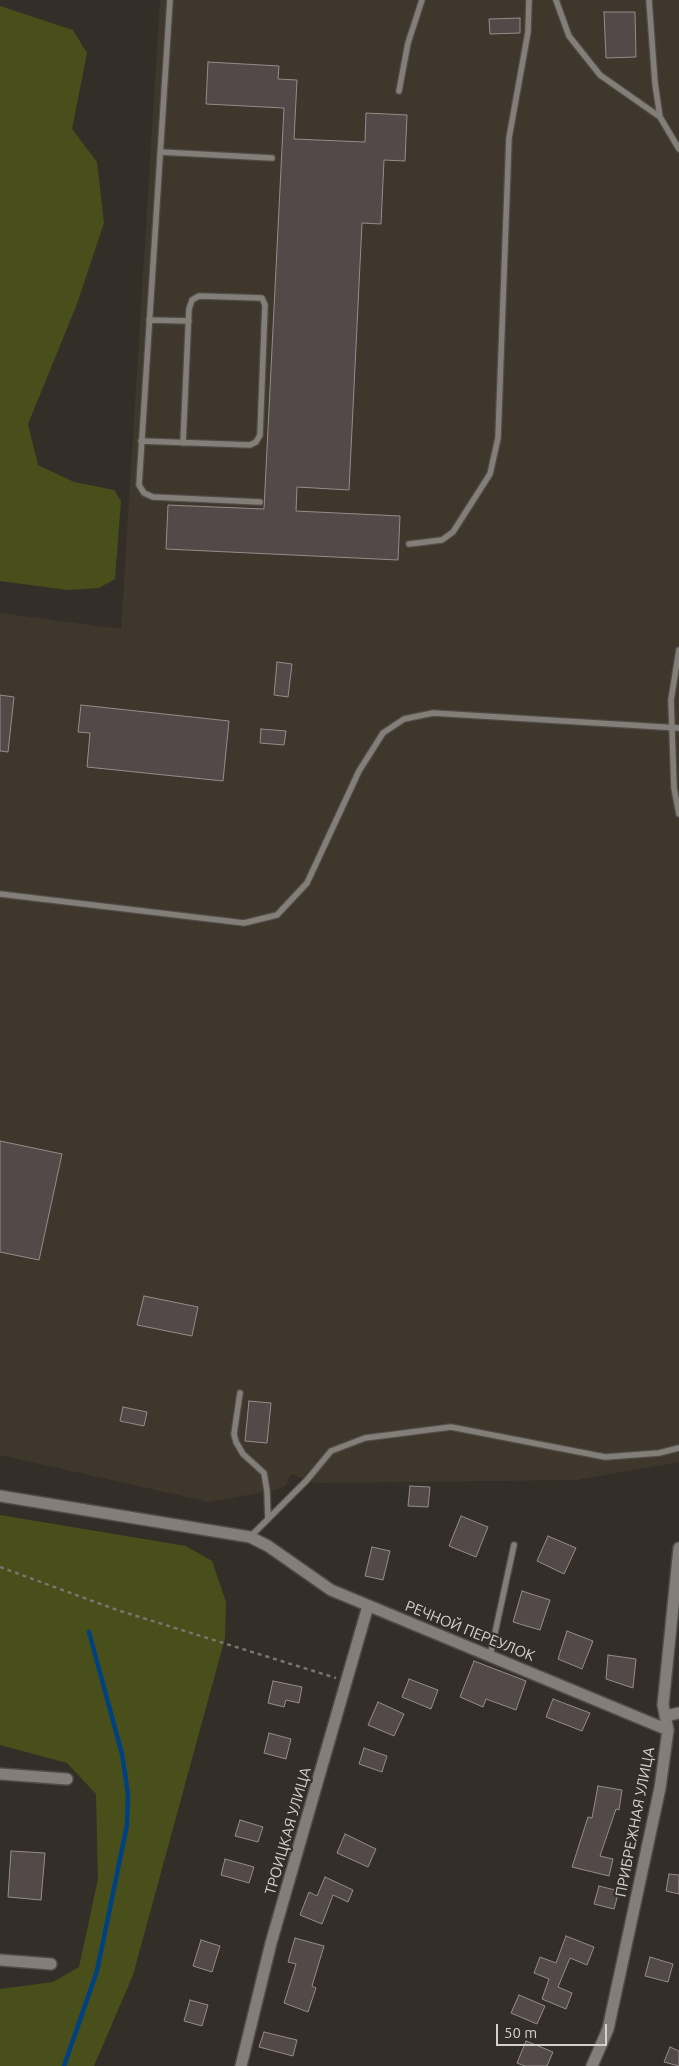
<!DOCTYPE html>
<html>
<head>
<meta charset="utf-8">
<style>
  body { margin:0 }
  #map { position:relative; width:679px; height:2066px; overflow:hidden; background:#332e28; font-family:Ubuntu,sans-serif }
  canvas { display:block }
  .scale { position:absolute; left:496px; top:2024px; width:111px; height:22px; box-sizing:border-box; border:2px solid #d5d2ce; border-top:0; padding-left:6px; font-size:15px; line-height:18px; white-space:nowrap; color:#d5d2ce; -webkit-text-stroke:4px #332e28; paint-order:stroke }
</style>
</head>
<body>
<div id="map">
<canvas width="679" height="2066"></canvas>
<div class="scale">50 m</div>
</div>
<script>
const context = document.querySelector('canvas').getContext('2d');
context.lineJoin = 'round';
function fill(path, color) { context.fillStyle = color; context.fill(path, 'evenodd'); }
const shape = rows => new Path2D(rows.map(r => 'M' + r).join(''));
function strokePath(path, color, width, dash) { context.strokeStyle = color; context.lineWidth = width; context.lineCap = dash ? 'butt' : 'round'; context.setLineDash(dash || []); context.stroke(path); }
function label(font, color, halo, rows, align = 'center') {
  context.font = font + ' Ubuntu,sans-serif'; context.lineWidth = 4.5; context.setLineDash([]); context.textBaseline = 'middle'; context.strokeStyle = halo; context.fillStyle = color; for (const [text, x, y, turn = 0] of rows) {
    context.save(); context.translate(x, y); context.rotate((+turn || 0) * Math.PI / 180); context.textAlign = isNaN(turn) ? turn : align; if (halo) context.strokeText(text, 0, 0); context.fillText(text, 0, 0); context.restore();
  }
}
const built = shape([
  [160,0,679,0,679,1462,577,1480,315,1483,291,1474,285,1486,276,1490,209,1502,0,1455,0,613,121,629]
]);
const green = shape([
  [0,6,73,30,87,53,72,129,97,162,104,223,77,304,28,424,38,465,74,482,114,490,121,501,115,579,99,588,68,590,0,581],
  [0,1515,186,1546,212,1561,226,1602,225,1638,133,1975,94,2066,0,2066,0,1989,53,1982,79,1967,98,1879,96,1794,67,1763,0,1745]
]);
const stream = shape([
  [64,2066,97,1971,127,1825,128,1794,122,1754,89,1632]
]);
const building = shape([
  [604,12,635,12,636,57,606,58,604,12],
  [520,18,520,33,490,34,489,19,520,18],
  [208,62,279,66,278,79,297,80,294,139,365,142,366,113,407,115,405,161,384,160,381,224,362,223,349,490,297,487,296,511,400,516,398,560,166,549,168,505,264,509,284,108,206,104,208,62],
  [277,662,292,664,288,697,274,695,277,662],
  [0,695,14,697,8,752,0,751,0,695],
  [81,705,229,721,223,781,87,767,90,733,78,732,81,705],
  [261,729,286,731,284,745,260,743,261,729],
  [0,1141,62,1154,39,1260,0,1252,0,1141],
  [144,1296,198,1307,192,1336,137,1325,144,1296],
  [249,1401,271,1403,267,1443,245,1441,249,1401],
  [123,1407,147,1412,144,1426,120,1421,123,1407],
  [410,1486,430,1487,428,1507,408,1506,410,1486],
  [461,1516,488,1527,476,1557,449,1546,461,1516],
  [548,1536,576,1548,564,1574,537,1561,548,1536],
  [372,1547,390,1551,383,1580,365,1576,372,1547],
  [522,1591,550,1600,540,1630,513,1622,522,1591],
  [567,1631,593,1641,582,1669,558,1659,567,1631],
  [608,1655,636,1659,633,1688,606,1679,608,1655],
  [474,1661,526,1681,516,1710,486,1699,483,1707,460,1697,474,1661],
  [409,1679,438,1690,431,1709,402,1697,409,1679],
  [273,1681,302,1687,299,1703,286,1700,284,1707,268,1703,273,1681],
  [553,1699,590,1713,582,1731,546,1717,553,1699],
  [378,1702,404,1714,394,1736,368,1725,378,1702],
  [269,1733,291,1739,286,1759,264,1753,269,1733],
  [364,1748,387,1756,382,1772,359,1764,364,1748],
  [598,1786,622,1790,619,1810,616,1809,600,1856,613,1859,609,1876,572,1867,588,1817,592,1818,598,1786],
  [240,1820,263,1827,258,1842,235,1836,240,1820],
  [345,1834,376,1849,368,1867,337,1853,345,1834],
  [11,1851,45,1853,41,1900,8,1897,11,1851],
  [225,1859,254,1867,249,1883,221,1875,225,1859],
  [669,1874,679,1875,679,1894,666,1891,669,1874],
  [325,1877,353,1890,348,1902,333,1895,322,1924,300,1915,309,1892,317,1896,325,1877],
  [599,1886,619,1891,614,1909,594,1904,599,1886],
  [566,1936,594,1947,587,1965,570,1958,558,1987,572,1993,566,2009,542,1999,549,1979,534,1973,540,1957,556,1963,566,1936],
  [295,1938,324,1946,312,1986,316,1988,308,2012,284,2003,296,1964,288,1962,295,1938],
  [201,1940,220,1946,212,1972,193,1966,201,1940],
  [650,1957,673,1964,668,1982,645,1976,650,1957],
  [519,1995,545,2006,537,2024,511,2013,519,1995],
  [190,2000,208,2005,202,2026,184,2021,190,2000],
  [264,2032,297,2040,293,2056,259,2047,264,2032],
  [526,2041,553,2052,547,2066,525,2066,517,2063,526,2041],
  [670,2047,679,2051,679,2066,664,2062,670,2047]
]);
const path = shape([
  [0,1567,117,1610,336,1678]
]);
const service = shape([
  [170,0,139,485,144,493,153,497,260,502],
  [556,0,569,36,600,75,660,117],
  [649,0,655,83,660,117,679,149],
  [399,91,408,43,422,0],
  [160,152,272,158],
  [149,320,189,321],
  [141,441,250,445,256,442,260,435,265,305,262,298,199,296,192,300,189,309,183,443],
  [409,544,442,540,453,532,490,474,498,438,509,138,528,32,529,0],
  [679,650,671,700,674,788,679,814],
  [0,894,244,923,277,915,307,883,359,771,383,733,404,719,433,713,679,728],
  [240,1393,234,1434,236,1442,243,1454,264,1473,267,1491,268,1519],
  [250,1537,307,1480,331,1451,365,1438,451,1427,605,1457,659,1453,679,1448],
  [490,1656,514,1545]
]);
const minor = shape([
  [0,1496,250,1537,268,1546,331,1590,668,1730],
  [665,1716,679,1713],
  [0,1774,67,1779],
  [0,1960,51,1964],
  [241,2066,271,1943,368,1606],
  [592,2066,608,2029,660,1788,668,1730,663,1705,679,1548]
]);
const streetNames = [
  ["РЕЧНОЙ ПЕРЕУЛОК",470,1631,22],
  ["ПРИБРЕЖНАЯ УЛИЦА",635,1822,-79],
  ["ТРОИЦКАЯ УЛИЦА",288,1831,-74]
];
fill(built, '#3f372b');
fill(green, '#494f1a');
strokePath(stream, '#004180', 4.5);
fill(building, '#524948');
strokePath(building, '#968c8b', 1);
strokePath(service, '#4f4b46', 8);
strokePath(minor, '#4f4b46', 14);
strokePath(path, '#79746f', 2.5, [4, 4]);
strokePath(service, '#837e77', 5.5);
strokePath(minor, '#837e77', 11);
label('15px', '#d5d2ce', '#332e28', streetNames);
</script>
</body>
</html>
